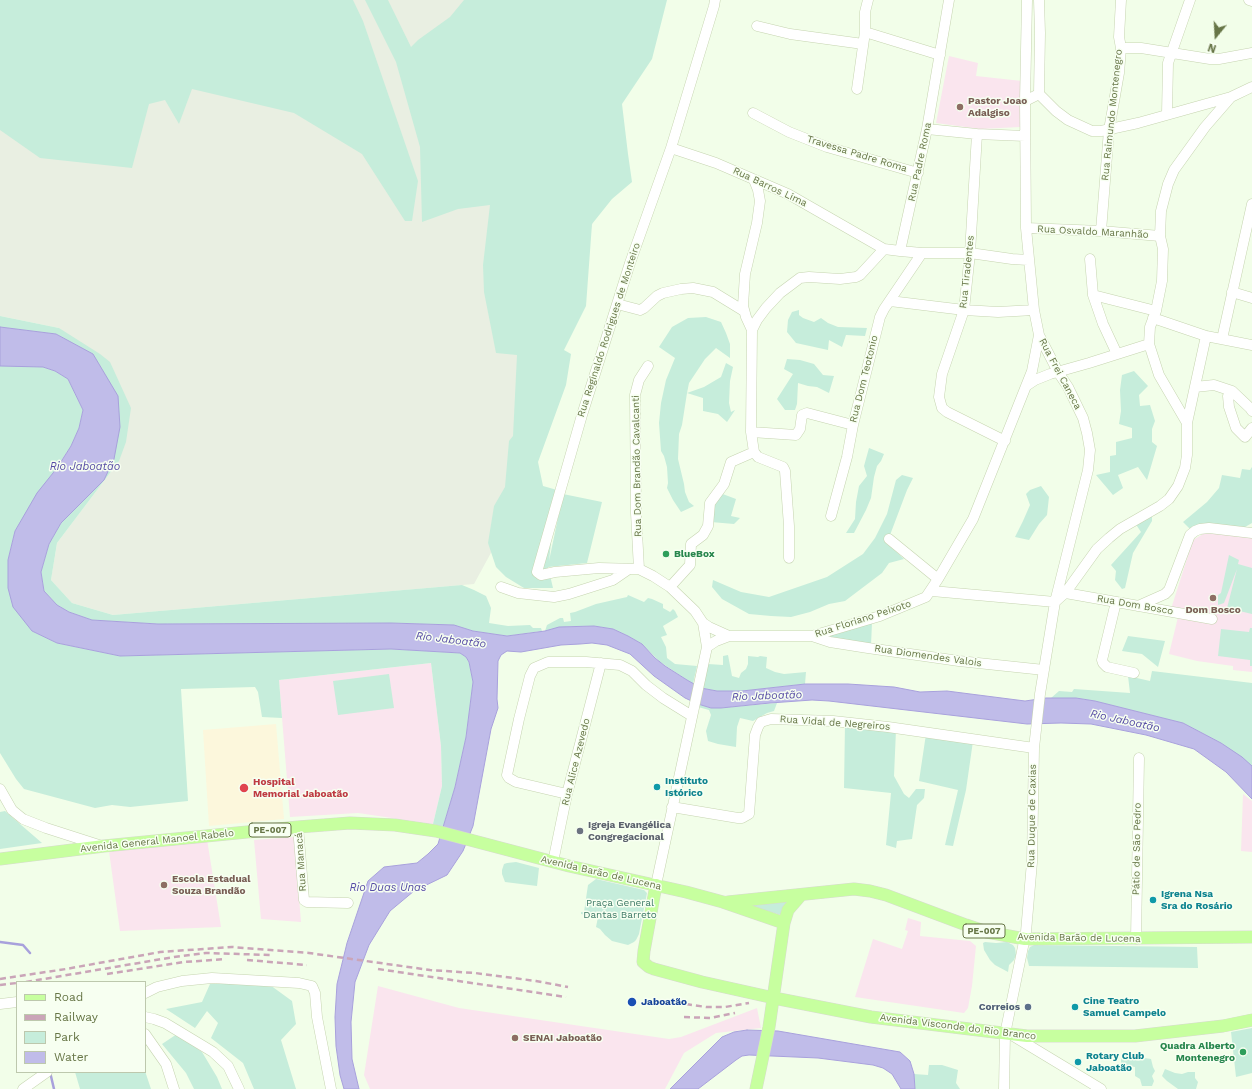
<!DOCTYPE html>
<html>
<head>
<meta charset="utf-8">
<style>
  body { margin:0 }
  #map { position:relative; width:1252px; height:1089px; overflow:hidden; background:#f2fee9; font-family:"Work Sans",sans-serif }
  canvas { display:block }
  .legend { position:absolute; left:16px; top:981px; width:130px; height:92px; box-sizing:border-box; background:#f7fff1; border:1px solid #bdc8ad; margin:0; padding:5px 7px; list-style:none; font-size:12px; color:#677647 }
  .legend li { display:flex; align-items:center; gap:8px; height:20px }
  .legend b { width:20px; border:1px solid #bdc8ad }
  .north { position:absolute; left:1196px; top:16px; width:40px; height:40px; -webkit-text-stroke:3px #f7fff1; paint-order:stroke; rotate:198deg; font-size:11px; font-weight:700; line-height:16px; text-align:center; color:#677647 }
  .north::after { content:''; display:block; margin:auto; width:14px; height:18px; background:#677647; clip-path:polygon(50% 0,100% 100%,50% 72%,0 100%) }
</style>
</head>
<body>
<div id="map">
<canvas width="1252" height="1089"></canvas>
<ul class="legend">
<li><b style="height:5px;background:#c7ff9f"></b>Road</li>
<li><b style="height:5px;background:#caa5b8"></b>Railway</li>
<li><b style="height:11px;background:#c6eddb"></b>Park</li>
<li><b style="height:11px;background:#c0bce9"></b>Water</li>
</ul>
<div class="north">N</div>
</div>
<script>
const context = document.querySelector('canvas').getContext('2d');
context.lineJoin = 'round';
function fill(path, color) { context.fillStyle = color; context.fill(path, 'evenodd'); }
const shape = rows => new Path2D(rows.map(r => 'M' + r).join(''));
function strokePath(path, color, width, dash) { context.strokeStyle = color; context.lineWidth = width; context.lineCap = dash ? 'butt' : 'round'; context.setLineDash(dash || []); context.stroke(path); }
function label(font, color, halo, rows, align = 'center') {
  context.font = font + ' "Work Sans",sans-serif'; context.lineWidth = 3; context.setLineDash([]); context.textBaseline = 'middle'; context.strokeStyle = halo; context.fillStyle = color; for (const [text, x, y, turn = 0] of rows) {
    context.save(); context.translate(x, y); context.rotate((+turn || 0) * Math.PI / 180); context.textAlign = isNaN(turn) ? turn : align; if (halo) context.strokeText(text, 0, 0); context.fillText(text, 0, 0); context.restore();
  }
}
const industrial = shape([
  [0,0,649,0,630,70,529,483,474,584,113,615,72,603,51,580,57,543,119,461,59,328,0,316]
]);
const education = shape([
  [949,56,978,63,976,76,1022,81,1020,127,980,129,936,123],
  [1208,531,1252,538,1252,672,1233,670,1233,666,1197,661,1169,654,1178,617,1170,612,1193,540],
  [431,663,441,746,442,786,433,824,358,813,290,817,279,680],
  [1243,794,1252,801,1252,852,1241,851],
  [206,833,221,927,120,931,108,844],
  [294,837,301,922,261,919,254,840],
  [908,918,921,922,920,936,970,941,976,946,972,986,968,1008,964,1013,855,997,873,939,902,949,908,931,905,930],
  [378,986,459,1008,669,1039,681,1037,757,1008,761,1028,716,1033,684,1053,665,1089,370,1089,364,1075]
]);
const medical = shape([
  [276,724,284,819,209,826,203,730]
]);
const green = shape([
  [0,0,353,0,363,21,418,181,412,221,405,221,362,154,294,113,192,89,179,124,165,100,149,104,132,168,40,158,0,130],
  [365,0,388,0,411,47,418,40,450,17,464,0,667,0,652,59,622,104,628,154,632,182,612,199,592,224,586,306,564,350,571,354,566,385,538,462,543,486,557,490,549,561,563,494,602,502,587,563,548,567,553,588,524,588,506,577,496,567,488,543,494,506,505,487,509,441,513,436,517,355,496,353,484,292,483,265,490,205,458,209,422,222,420,147,396,62],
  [799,310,799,315,803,318,814,322,821,318,828,323,838,327,867,328,865,336,846,335,842,347,829,340,828,350,796,343,787,332,788,320,792,312],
  [0,316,59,328,100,354,110,362,131,408,126,442,119,461,57,543,51,580,72,603,113,615,462,585,474,590,486,596,491,608,489,623,508,626,530,625,533,628,541,628,542,631,507,636,473,631,453,625,391,623,158,624,92,620,69,612,57,605,44,591,41,572,49,544,61,523,118,396,93,354,56,334,0,327],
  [706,317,721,322,726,333,730,344,730,358,716,348,705,359,689,383,687,393,704,387,721,377,726,363,733,367,730,381,729,403,731,412,735,410,727,422,718,414,703,411,703,398,687,393,682,425,679,434,678,459,684,484,685,492,689,502,694,506,681,512,673,500,667,488,668,483,667,467,664,456,661,451,659,423,661,403,666,380,675,358,659,347,672,327,688,318],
  [787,359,800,360,814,364,823,375,834,376,829,393,817,387,808,386,798,383,797,404,795,410,785,410,777,399,793,374,784,369],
  [20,365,43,367,55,371,68,379,83,410,79,428,71,446,15,531,8,560,8,588,32,631,57,643,120,656,391,649,460,653,466,657,469,662,473,682,466,737,455,787,443,827,433,824,442,786,441,746,431,663,279,680,282,718,262,717,258,692,255,687,181,689,188,801,130,807,112,805,95,808,24,789,16,779,0,753,0,366],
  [1134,371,1148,386,1139,395,1140,406,1150,405,1155,421,1152,429,1152,442,1157,446,1147,480,1138,467,1118,475,1123,488,1113,495,1096,475,1110,472,1110,456,1116,455,1116,442,1132,438,1132,428,1119,424,1121,411,1120,390,1122,375],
  [869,448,884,454,881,461,877,466,874,477,871,498,866,510,854,533,846,533,855,519,856,502,859,486,867,476,864,466],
  [1252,467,1252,523,1245,527,1209,524,1191,530,1183,522,1207,502,1219,488,1222,475,1240,478,1242,469,1250,470],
  [902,475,913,478,907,490,887,543,904,559,889,563,882,573,845,601,829,604,810,612,791,617,771,616,749,614,722,599,712,587,713,580,741,592,769,597,827,577,863,554,875,538,887,514,896,480],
  [1041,486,1049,497,1047,515,1039,524,1029,540,1015,537,1023,521,1030,505,1026,494,1030,490],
  [720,493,736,499,731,516,740,518,734,524,711,522,712,504],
  [1152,515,1152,521,1133,553,1125,588,1122,589,1115,580,1116,571,1111,565,1141,532,1135,523],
  [1229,555,1239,560,1238,564,1252,568,1252,614,1227,608,1237,569,1224,603,1218,605,1218,595,1221,593],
  [628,595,644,602,648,598,652,599,663,604,663,608,670,612,673,609,675,611,678,617,663,626,667,635,661,637,666,647,667,658,675,664,697,666,693,684,660,662,642,644,628,636,613,629,594,626,571,626,545,631,547,625,560,618,563,618,564,622,571,621,570,613,575,612,596,604,627,597],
  [872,623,871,645,830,640,829,634],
  [1250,628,1252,628,1252,666,1250,666,1250,660,1218,656,1221,629,1249,632],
  [1128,636,1165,641,1158,667,1142,654,1122,651],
  [728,655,732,676,739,678,741,673,746,669,748,664,748,656,758,657,760,656,767,657,766,668,775,672,784,674,806,672,805,684,742,691,717,691,701,688,708,664,723,665,723,656],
  [1152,671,1252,683,1252,767,1221,743,1183,723,1095,701,1076,698,1051,698,1059,691,1072,692,1074,689,1130,693,1128,676,1150,681],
  [389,674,394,708,338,715,333,681],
  [777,703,774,711,767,713,753,721,740,718,737,727,736,747,718,744,708,741,706,731,711,715,709,710,698,707,698,704,711,708,721,708],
  [845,724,896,730,894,776,904,794,909,798,916,789,925,789,924,798,917,805,912,839,897,841,896,848,886,845,891,793,844,788],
  [926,734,973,741,966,790,953,846,945,845,958,790,919,781],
  [5,811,42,843,0,849,0,812],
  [516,862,539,868,537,886,505,882,502,874,502,870,504,864,507,863],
  [596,879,644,890,647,893,639,934,636,940,634,942,628,945,612,941,605,935,600,929,596,927,598,917,581,914,581,912,584,912,588,885],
  [789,899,781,911,781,915,738,903],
  [985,942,996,943,1007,942,1013,945,1015,948,1016,955,1014,960,1009,965,1008,972,995,965,990,960,984,950,983,943],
  [1034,945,1197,947,1198,968,1029,966,1027,958,1028,951,1030,947],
  [246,983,270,985,292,1001,296,1024,281,1040,296,1089,254,1089,243,1063,211,1038,218,1023,207,1011,195,1028,166,1009,202,1002,210,984],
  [1252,1028,1252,1073,1236,1077,1231,1032],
  [177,1034,202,1052,217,1077,222,1089,194,1089,186,1073,162,1044],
  [1130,1056,1151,1059,1153,1067,1155,1071,1152,1076,1154,1081,1152,1086,1142,1086,1140,1079,1135,1076,1135,1067,1121,1065,1121,1058,1129,1059],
  [929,1065,942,1065,958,1070,956,1083,960,1089,915,1089,914,1074,928,1075],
  [1165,1069,1175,1073,1182,1074,1188,1072,1195,1072,1195,1078,1198,1082,1196,1089,1178,1089,1167,1081,1162,1076],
  [145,1071,151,1089,80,1089,75,1072]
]);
const water = shape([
  [0,327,56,334,93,354,118,396,120,427,114,459,104,480,61,523,49,544,41,572,44,591,57,605,69,612,92,620,158,624,391,623,454,625,473,631,507,636,545,631,559,627,594,626,613,629,628,636,642,644,655,658,665,666,687,680,701,688,717,691,742,691,805,684,848,684,894,687,920,692,947,691,1025,701,1046,698,1076,698,1095,701,1183,723,1221,743,1242,757,1252,766,1252,799,1226,772,1194,749,1146,735,1091,724,1061,723,1027,724,829,701,812,700,770,703,721,708,711,708,698,704,685,698,654,676,630,654,607,645,592,643,580,644,561,645,521,652,507,651,501,655,498,661,497,699,498,708,491,729,473,826,463,851,447,875,414,891,390,911,369,945,355,982,351,1022,352,1059,359,1089,344,1089,340,1075,336,1046,335,1017,337,984,347,943,368,881,384,867,417,863,428,854,438,844,455,787,466,737,473,682,469,662,466,657,460,653,391,649,120,656,57,643,32,631,13,607,8,588,8,560,15,531,37,493,57,468,71,446,79,428,83,410,68,379,55,371,43,367,0,366,0,327],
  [747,1030,778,1031,900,1052,910,1061,914,1074,915,1089,901,1089,892,1074,883,1068,873,1065,818,1058,749,1055,742,1056,736,1060,698,1089,670,1089,722,1037,734,1032,747,1030]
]);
const stream = shape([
  [0,942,23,945,30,953],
  [50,1072,54,1089]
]);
const minor = shape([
  [1039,0,1040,33,1039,94],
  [1249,0,1252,1],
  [757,26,790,34,863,44],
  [865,32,940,55],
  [1121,48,1141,48,1210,59,1219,59,1252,53],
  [857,89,865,32,865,12,868,0],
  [1025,101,1039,94,1056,111,1068,120,1092,131,1101,131,1138,123,1231,97,1252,87],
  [753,113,789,132,827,147,918,173],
  [1167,114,1168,63,1190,0],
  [927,129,977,134,1025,136],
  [977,134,970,253,964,310,942,374,939,397,942,408,947,412,1005,441],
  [671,148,716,163,788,194,884,249],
  [754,180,758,190,760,201,757,223,745,274,743,306,746,317,752,330,751,432,754,452,758,457,783,467,785,471,789,526,789,558],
  [1026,228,1101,231,1160,236],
  [1101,231,1109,130,1119,73,1121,48,1119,37,1121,0],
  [900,251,922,253,970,253,1012,259,1028,260],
  [1090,259,1093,295,1103,324,1117,354],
  [1232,292,1252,298],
  [1093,295,1156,311],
  [890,301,964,310,998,312,1034,310],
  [617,304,640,310,644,308,657,296,663,293,681,289,693,288,713,292,744,311],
  [1153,318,1206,336,1252,345],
  [752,330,757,320,766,308,780,293,800,278,809,277,840,279,856,277,860,275,884,249,900,251,927,129,949,0],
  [1222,339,1252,204],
  [1026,386,1035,380,1050,374,1089,363,1149,344],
  [1195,387,1214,385,1232,391,1250,408,1252,411],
  [1232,391,1228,396,1229,407,1236,428,1245,437,1252,428],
  [1187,423,1206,336],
  [751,432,796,435,800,429,802,415,807,413,853,425],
  [831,516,847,457,853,425,880,317,884,309,922,253],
  [889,539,938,579],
  [639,569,636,513,635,395,639,380,648,366],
  [501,587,518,593,554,597,569,594,613,580,629,569],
  [670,587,690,565,691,544,703,535,708,526,710,503,724,484,731,462,754,452],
  [932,591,1055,602,1066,592,1097,549,1109,538,1120,529,1160,506,1169,499,1178,486,1185,468,1187,455,1187,423,1159,375,1149,344,1150,327,1156,311,1162,281,1163,249,1160,236,1161,211,1168,184,1174,170,1205,127,1231,97],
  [1060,592,1212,619],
  [1116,602,1102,660,1103,663,1107,667,1134,673],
  [1138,606,1165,594,1169,590,1190,535,1195,531,1200,529,1209,528,1252,533],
  [703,623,709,627,729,636],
  [812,636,830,642,868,648,959,661,1044,670],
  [707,647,716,641,729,636,812,636,880,616,926,597,938,579,973,519,1032,371,1039,335],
  [0,789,12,810,23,819,46,828,102,846],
  [567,794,516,782,509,778,507,775,519,719,530,676,534,668,548,662,586,662,620,665,632,671,646,685,663,698,692,716],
  [672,807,738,818,742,818,749,814,755,735,758,727,761,722,771,719,833,721,888,727,1034,748],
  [298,827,304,900,307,902,348,903],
  [553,862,567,794,601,663],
  [656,885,707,647,703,623,695,611,670,587,653,576,639,569,599,568,555,572,541,575,537,572,582,415,630,263,671,148,714,6,715,0],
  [1136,939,1139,758],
  [145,993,157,987,182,981,212,978,299,983,312,986,315,993,317,1017,331,1089],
  [0,1004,17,1002],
  [145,1017,154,1019,165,1023,213,1052,228,1066,239,1089],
  [145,1034,166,1064,174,1089],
  [1010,1034,1101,1089],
  [23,1089,47,1072],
  [1004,1089,1005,1034,1026,932,1032,862,1034,748,1040,694,1055,602,1088,470,1090,450,1087,433,1083,418,1068,387,1058,372,1039,335,1034,310,1026,228,1025,101,1027,0]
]);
const major = shape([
  [0,859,104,846,298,827,350,823,395,825,436,831,569,866,686,892,723,902,784,923],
  [656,885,644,951,643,962,649,967,654,969,702,982,774,998,871,1017,1027,1036,1135,1036,1223,1026,1252,1020],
  [728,902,854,889,870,891,886,895,966,925,987,932,1025,939,1252,937],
  [756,1089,769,1027,784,923,788,910,801,895]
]);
const rail = shape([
  [247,960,307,965],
  [378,969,566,997],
  [107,974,184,962,226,959],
  [0,979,66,969,160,952,232,947,309,953,430,970,475,973,536,981,568,987],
  [26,982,174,957,206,953,271,955],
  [0,985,17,983],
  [686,1004,706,1007,725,1007,749,1003],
  [684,1017,710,1018,735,1013]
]);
const markers = [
  [960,107,4,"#8d6e63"],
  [666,554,4,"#2e9e5b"],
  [1213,598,4,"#8d6e63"],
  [657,787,4,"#0f9aa8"],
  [244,788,5,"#e0444e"],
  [580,831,4,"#6b7280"],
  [164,885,4,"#8d6e63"],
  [1153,900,4,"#0f9aa8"],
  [632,1002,5,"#1a4fb4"],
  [1028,1007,4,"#5c6f8a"],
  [1075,1007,4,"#0f9aa8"],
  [515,1038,4,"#8d6e63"],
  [1243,1052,4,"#2e9e5b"],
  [1078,1062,4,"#0f9aa8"]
];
const shields = [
  [270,830,42],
  [984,931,42]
];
const shieldNames = [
  ["PE-007",270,830],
  ["PE-007",984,931]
];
const educationNames = [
  ["Pastor Joao",968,101],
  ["Adalgiso",968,113],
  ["Dom Bosco",1213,610,"center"],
  ["Escola Estadual",172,879],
  ["Souza Brandão",172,891],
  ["SENAI Jaboatão",523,1038]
];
const streetNames = [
  ["Rua Raimundo Montenegro",1112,115,-84],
  ["Travessa Padre Roma",857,154,17],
  ["Rua Padre Roma",920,162,-78],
  ["Rua Barros Lima",770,187,25],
  ["Rua Osvaldo Maranhão",1093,232,3],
  ["Rua Tiradentes",967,272,-84],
  ["Rua Reginaldo Rodrigues de Monteiro",609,330,-72],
  ["Rua Frei Caneca",1060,374,62],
  ["Rua Dom Teotonio",864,379,-76],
  ["Rua Dom Brandão Cavalcanti",637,466,-91],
  ["Rua Dom Bosco",1135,605,10],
  ["Rua Floriano Peixoto",863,619,-18],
  ["Rua Diomendes Valois",928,656,8],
  ["Rua Vidal de Negreiros",835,723,4],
  ["Rua Alice Azevedo",576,762,-76],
  ["Rua Duque de Caxias",1032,816,-89],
  ["Avenida General Manoel Rabelo",157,841,-6],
  ["Pátio de São Pedro",1137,849,-89],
  ["Rua Manacá",301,862,-94],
  ["Avenida Barão de Lucena",601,873,13],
  ["Avenida Barão de Lucena",1079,938,1],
  ["Avenida Visconde do Rio Branco",958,1027,7]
];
const leisureNames = [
  ["BlueBox",674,554],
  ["Quadra Alberto",1235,1046,"right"],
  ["Montenegro",1235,1058,"right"]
];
const cultureNames = [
  ["Instituto",665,781],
  ["Istórico",665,793],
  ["Igrena Nsa",1161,894],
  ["Sra do Rosário",1161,906],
  ["Cine Teatro",1083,1001],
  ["Samuel Campelo",1083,1013],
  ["Rotary Club",1086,1056],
  ["Jaboatão",1086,1068]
];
const healthNames = [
  ["Hospital",253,782],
  ["Memorial Jaboatão",253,794]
];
const worshipNames = [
  ["Igreja Evangélica",588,825],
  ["Congregacional",588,837]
];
const parkNames = [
  ["Praça General",620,903],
  ["Dantas Barreto",620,915]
];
const transitNames = [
  ["Jaboatão",641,1002]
];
const serviceNames = [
  ["Correios",1020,1007]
];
const waterNames = [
  ["Rio Jaboatão",85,467],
  ["Rio Jaboatão",451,640,7],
  ["Rio Jaboatão",767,696,-2],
  ["Rio Jaboatão",1125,721,12],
  ["Rio Duas Unas",388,888]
];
fill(industrial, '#e9efe2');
fill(education, '#fae5ee');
fill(medical, '#fcf7dc');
fill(green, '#c6eddb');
fill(water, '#c0bce9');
strokePath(water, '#a8a1dc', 1);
strokePath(stream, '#a8a1dc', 2.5);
strokePath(minor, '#c6d4b0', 11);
strokePath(major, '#d7dbcf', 13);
strokePath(minor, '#fff', 10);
strokePath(major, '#c7ff9f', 12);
strokePath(rail, '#caa5b8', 2.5, [6, 4]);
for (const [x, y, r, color] of markers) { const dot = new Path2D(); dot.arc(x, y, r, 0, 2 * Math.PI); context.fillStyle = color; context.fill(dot); strokePath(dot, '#f7fff1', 1.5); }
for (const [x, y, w] of shields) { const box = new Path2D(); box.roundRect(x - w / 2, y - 7, w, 14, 3); context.fillStyle = '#f7fff1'; context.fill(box); strokePath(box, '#677647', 1); }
label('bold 9px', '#677647', null, shieldNames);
label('bold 10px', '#785e54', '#f7fff1', educationNames, 'left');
label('10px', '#677647', '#f7fff1', streetNames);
label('bold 10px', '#27864d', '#f7fff1', leisureNames, 'left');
label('bold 10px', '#0d838f', '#f7fff1', cultureNames, 'left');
label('bold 10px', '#be3a42', '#f7fff1', healthNames, 'left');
label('bold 10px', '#5b616d', '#f7fff1', worshipNames, 'left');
label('10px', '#3e7a66', '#f7fff1', parkNames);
label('bold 10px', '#164399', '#f7fff1', transitNames, 'left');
label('bold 10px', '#4e5e75', '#f7fff1', serviceNames, 'right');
label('italic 11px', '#564ba5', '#f7fff1', waterNames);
</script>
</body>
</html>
